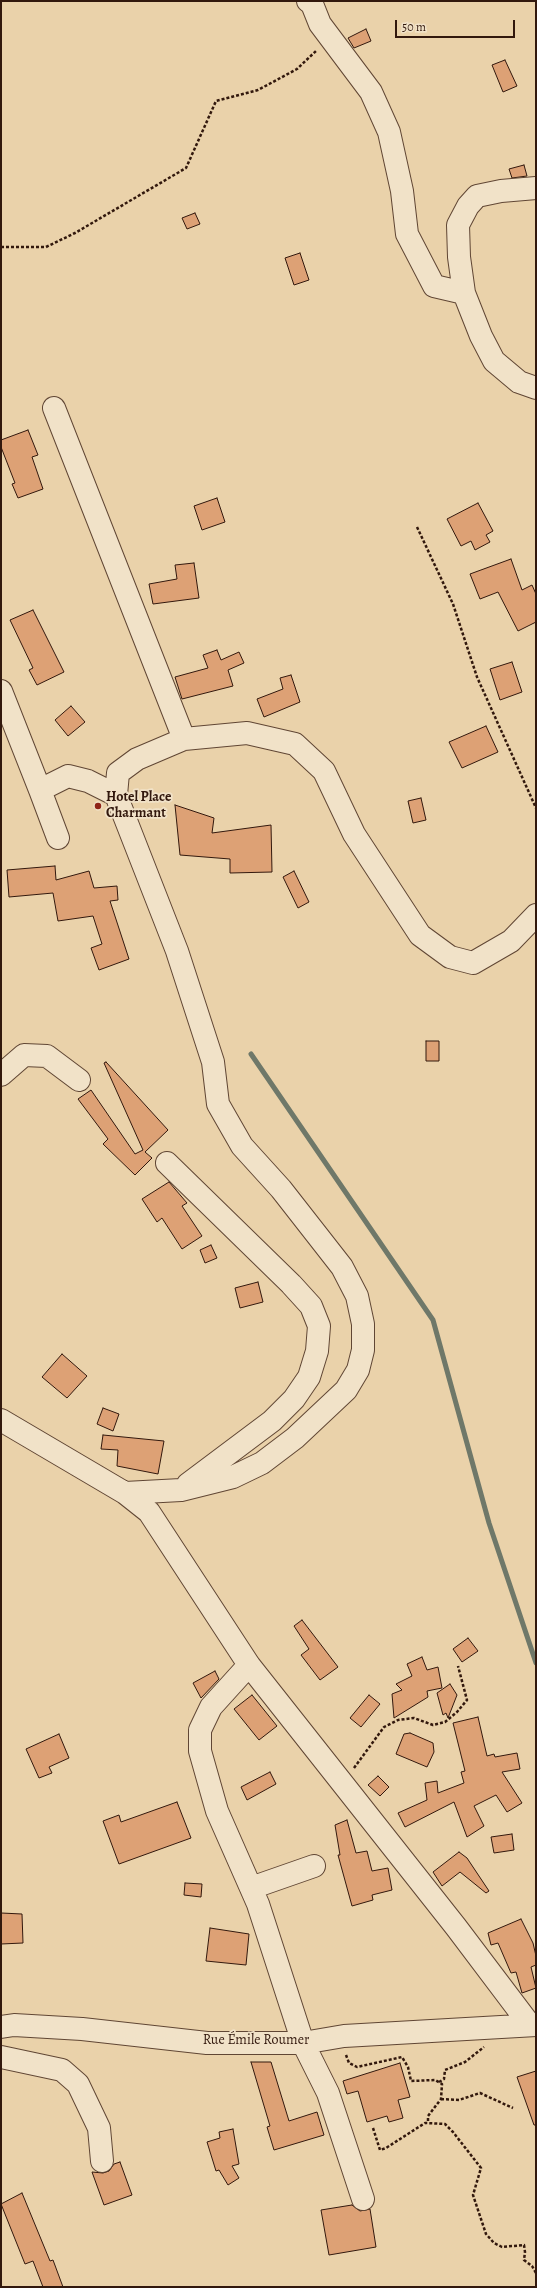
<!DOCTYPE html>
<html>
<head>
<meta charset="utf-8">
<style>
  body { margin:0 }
  #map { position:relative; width:537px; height:2288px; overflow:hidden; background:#ead2aa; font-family:Alegreya,serif }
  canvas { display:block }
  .frame { position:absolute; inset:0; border:2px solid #32180d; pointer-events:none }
  .scale { position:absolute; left:395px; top:20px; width:120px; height:18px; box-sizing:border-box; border:2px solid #32180d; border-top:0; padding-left:5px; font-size:12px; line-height:14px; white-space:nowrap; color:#32180d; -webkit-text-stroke:3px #f1e2c8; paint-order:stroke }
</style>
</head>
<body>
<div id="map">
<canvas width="537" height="2288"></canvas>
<div class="frame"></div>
<div class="scale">50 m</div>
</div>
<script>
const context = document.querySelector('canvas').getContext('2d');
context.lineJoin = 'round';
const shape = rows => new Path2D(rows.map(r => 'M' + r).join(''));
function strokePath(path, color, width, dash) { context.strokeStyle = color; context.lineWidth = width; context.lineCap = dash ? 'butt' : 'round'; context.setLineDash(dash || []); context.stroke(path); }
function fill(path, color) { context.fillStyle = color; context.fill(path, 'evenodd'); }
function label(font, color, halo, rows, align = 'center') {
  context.font = font + ' Alegreya,serif'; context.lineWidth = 3.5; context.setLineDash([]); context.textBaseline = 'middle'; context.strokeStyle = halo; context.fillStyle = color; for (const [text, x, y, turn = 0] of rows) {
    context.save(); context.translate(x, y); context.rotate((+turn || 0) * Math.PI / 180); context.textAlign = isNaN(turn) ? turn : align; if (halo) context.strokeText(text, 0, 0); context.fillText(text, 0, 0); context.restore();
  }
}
const stream = shape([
  [251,1054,433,1320,489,1523,536,1663]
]);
const building = shape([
  [366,29,371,41,354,48,348,38,366,29],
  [505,60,517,86,503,92,492,65,505,60],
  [524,165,527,176,512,178,509,169,524,165],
  [195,213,200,224,187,229,182,218,195,213],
  [300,253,309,280,294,285,285,258,300,253],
  [28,430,38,455,32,457,43,489,18,498,12,484,15,483,1,447,1,440,28,430],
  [217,498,225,522,202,530,194,506,217,498],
  [478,503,493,531,486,535,490,542,475,550,471,541,461,546,447,519,478,503],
  [511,559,522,590,532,585,536,594,536,622,518,631,498,592,480,599,470,574,511,559],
  [194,563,199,598,153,604,149,584,177,579,175,565,194,563],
  [33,610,64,672,37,685,29,670,33,668,10,620,33,610],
  [217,650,221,660,239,652,244,663,228,670,233,686,182,699,175,677,208,668,203,655,217,650],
  [512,662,522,692,500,700,490,669,512,662],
  [291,675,300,702,264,717,257,699,283,689,280,678,291,675],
  [71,706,85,722,68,736,55,720,71,706],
  [486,726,498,752,462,768,449,742,486,726],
  [421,798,426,820,413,823,408,801,421,798],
  [175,805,214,818,212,833,271,825,272,872,230,873,230,859,180,855,175,805],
  [55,866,56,880,89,871,94,888,117,886,118,900,110,901,129,959,99,970,91,948,102,944,93,916,58,921,53,893,9,897,7,870,55,866],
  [294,871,309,902,298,908,283,877,294,871],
  [426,1041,439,1041,439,1061,426,1061,426,1041],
  [106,1062,168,1130,145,1152,152,1158,135,1175,103,1144,108,1139,78,1099,91,1090,135,1154,143,1150,104,1063,106,1062],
  [169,1182,187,1203,182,1206,202,1236,182,1249,162,1218,157,1222,142,1199,169,1182],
  [211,1245,217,1258,205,1263,200,1250,211,1245],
  [258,1282,263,1302,240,1308,235,1288,258,1282],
  [62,1354,87,1376,67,1398,42,1377,62,1354],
  [103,1408,119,1414,113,1431,97,1424,103,1408],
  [103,1435,164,1441,158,1474,117,1466,118,1450,101,1449,103,1435],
  [302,1620,338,1667,320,1680,301,1655,309,1649,294,1626,302,1620],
  [468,1638,478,1651,462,1662,453,1649,468,1638],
  [422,1657,427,1670,438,1667,442,1688,427,1691,428,1697,394,1718,392,1694,402,1690,396,1684,412,1676,407,1664,422,1657],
  [215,1671,219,1679,201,1698,193,1683,215,1671],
  [450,1684,457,1695,448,1718,446,1713,443,1715,437,1693,450,1684],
  [252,1695,277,1726,259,1740,234,1709,252,1695],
  [369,1695,380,1704,361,1727,350,1718,369,1695],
  [478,1717,487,1756,494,1754,495,1757,517,1753,520,1769,502,1772,522,1803,507,1812,496,1795,474,1806,484,1826,467,1837,454,1802,405,1827,398,1813,427,1800,425,1783,437,1781,438,1793,464,1783,461,1772,465,1771,453,1723,478,1717],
  [410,1733,433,1743,434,1752,427,1767,396,1754,404,1734,410,1733],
  [59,1734,69,1758,49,1767,52,1773,39,1778,26,1749,59,1734],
  [270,1772,276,1784,247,1800,241,1787,270,1772],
  [378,1776,389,1787,380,1796,368,1785,378,1776],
  [177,1802,191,1838,119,1864,103,1821,119,1815,121,1822,177,1802],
  [347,1820,356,1853,367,1851,372,1871,388,1868,392,1890,372,1895,373,1900,352,1906,338,1855,340,1855,335,1825,347,1820],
  [512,1834,514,1850,494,1853,491,1837,512,1834],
  [459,1852,467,1858,489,1891,486,1893,460,1872,442,1886,433,1872,459,1852],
  [185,1883,202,1884,201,1897,184,1895,185,1883],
  [1,1913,22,1914,23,1943,1,1944,1,1913],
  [521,1919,533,1943,536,1956,536,1965,531,1967,536,1988,522,1993,516,1972,511,1973,498,1943,491,1945,488,1933,521,1919],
  [210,1928,249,1934,246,1965,206,1961,210,1928],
  [251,2062,271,2062,289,2121,317,2112,324,2135,274,2150,267,2127,270,2126,251,2062],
  [400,2063,410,2097,398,2100,403,2118,389,2122,387,2116,367,2122,358,2091,347,2094,343,2081,400,2063],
  [536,2071,536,2125,534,2125,517,2077,536,2071],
  [233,2129,239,2164,232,2166,239,2178,228,2185,219,2170,216,2171,207,2142,220,2138,219,2132,233,2129],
  [120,2162,132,2195,104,2205,92,2172,103,2173,109,2171,114,2164,120,2162],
  [22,2193,50,2261,53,2260,63,2287,43,2287,33,2261,25,2264,1,2204,22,2193],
  [352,2205,360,2211,370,2209,376,2247,329,2255,321,2210,352,2205]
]);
const path = shape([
  [1,247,46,247,75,233,186,168,216,101,258,90,297,69,316,51],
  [417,527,453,604,477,677,536,808],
  [354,1768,384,1727,398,1720,414,1718,433,1725,445,1722,457,1712,467,1700,458,1666],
  [346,2055,349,2063,357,2067,402,2057,408,2067,411,2081,435,2080,442,2084,441,2099,428,2116,428,2123],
  [439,2082,444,2079,445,2070,465,2062,484,2047],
  [441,2099,459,2100,480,2093,513,2108],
  [373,2128,380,2150,386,2148,425,2123,445,2124,453,2132,481,2168,473,2195,486,2234,494,2243,502,2247,524,2245,525,2252,524,2260,532,2266,536,2273]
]);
const minor = shape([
  [308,1,312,4,320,24,371,92,389,132,402,191,407,234,434,286,464,293],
  [536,188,501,191,477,196,468,206,458,225,459,257,464,293,481,336,494,361,519,382,536,388],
  [54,408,184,739],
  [1,691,40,790,68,776,88,781,116,795],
  [40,790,58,838],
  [1,1075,24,1055,47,1056,79,1080],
  [167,1163,291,1284,311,1306,319,1326,317,1351,309,1377,294,1399,272,1421,188,1484],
  [1,1420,125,1493,149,1512,249,1665,456,1927,530,2025],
  [125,1493,181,1490,233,1477,262,1463,295,1438,346,1390,358,1370,363,1350,363,1324,357,1296,342,1267,281,1189,242,1146,218,1104,213,1062,177,951,116,795,118,773,137,759,184,739,247,733,295,744,324,771,354,834,420,935,450,957,473,963,511,941,536,915],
  [249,1665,211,1707,200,1730,200,1751,217,1811,258,1904,303,2043,328,2093,363,2199],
  [251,1888,314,1866],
  [1,2027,14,2025,82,2029,207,2043,303,2043,344,2036,536,2025],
  [1,2057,62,2070,78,2084,99,2128,102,2161]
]);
const markers = [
  [98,806,4,"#8f2418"]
];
const poiNames = [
  ["Hotel Place",106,798],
  ["Charmant",106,814]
];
const streetNames = [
  ["Rue Émile Roumer",256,2041]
];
strokePath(stream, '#6f7869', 5);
fill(building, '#dda175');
strokePath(building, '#32180d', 1);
strokePath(minor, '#604634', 24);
strokePath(path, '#32180d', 2.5, [3, 2]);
strokePath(minor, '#f1e2c8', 22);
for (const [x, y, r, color] of markers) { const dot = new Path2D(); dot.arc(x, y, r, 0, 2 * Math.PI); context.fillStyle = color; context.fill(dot); strokePath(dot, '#f1e2c8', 1.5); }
label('bold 14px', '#32180d', '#f1e2c8', poiNames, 'left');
label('14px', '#32180d', '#f1e2c8', streetNames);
</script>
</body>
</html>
